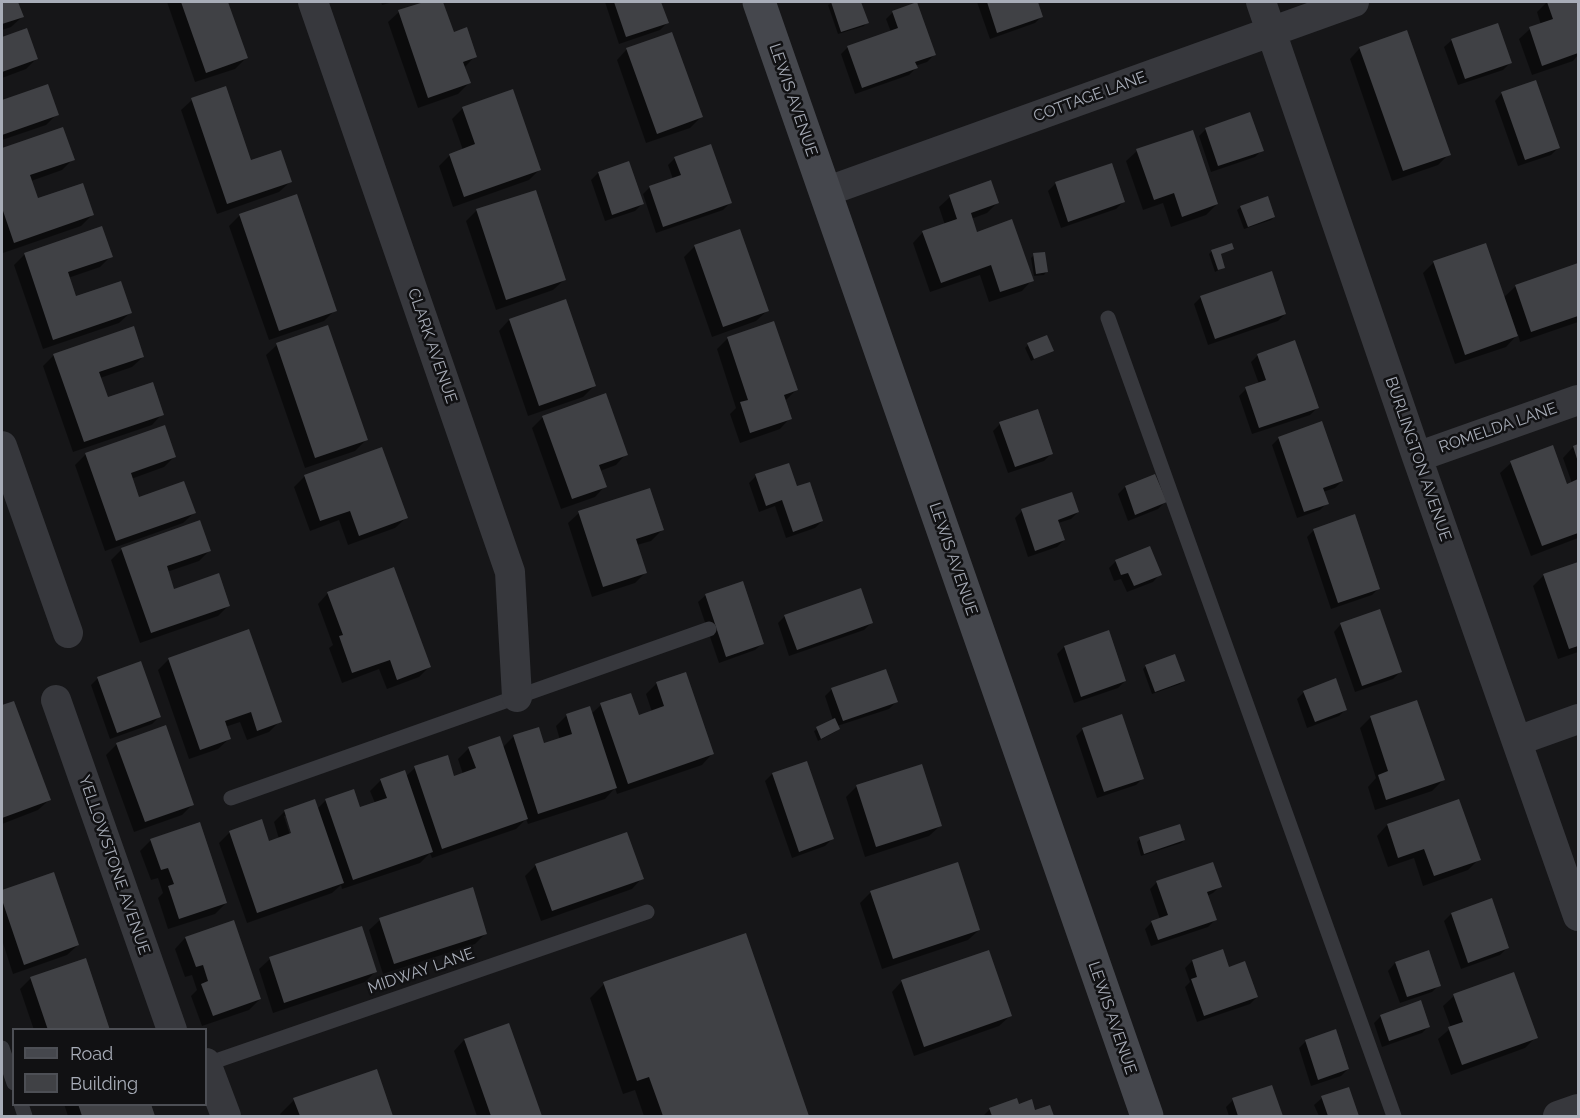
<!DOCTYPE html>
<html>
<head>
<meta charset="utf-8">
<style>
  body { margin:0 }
  #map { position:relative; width:1580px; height:1118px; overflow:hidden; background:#161618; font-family:Raleway,sans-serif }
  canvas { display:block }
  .frame { position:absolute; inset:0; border:3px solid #a8adb8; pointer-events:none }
  .legend { position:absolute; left:12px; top:1028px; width:195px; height:78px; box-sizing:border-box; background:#111113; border:2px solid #4d4f55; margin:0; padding:8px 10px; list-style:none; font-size:18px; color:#a8adb8 }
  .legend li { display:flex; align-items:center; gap:12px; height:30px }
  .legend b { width:30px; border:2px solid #4d4f55 }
</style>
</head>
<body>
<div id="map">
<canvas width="1580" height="1118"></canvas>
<div class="frame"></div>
<ul class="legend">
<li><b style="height:8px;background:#45474d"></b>Road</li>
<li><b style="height:16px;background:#404145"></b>Building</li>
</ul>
</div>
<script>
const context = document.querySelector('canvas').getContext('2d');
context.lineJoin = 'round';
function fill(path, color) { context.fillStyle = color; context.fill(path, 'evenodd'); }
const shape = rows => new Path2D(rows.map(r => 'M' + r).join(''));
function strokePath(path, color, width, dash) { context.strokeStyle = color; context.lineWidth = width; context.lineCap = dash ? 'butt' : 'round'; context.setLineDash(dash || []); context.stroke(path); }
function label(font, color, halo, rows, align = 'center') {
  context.font = font + ' Raleway,sans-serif'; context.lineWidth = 5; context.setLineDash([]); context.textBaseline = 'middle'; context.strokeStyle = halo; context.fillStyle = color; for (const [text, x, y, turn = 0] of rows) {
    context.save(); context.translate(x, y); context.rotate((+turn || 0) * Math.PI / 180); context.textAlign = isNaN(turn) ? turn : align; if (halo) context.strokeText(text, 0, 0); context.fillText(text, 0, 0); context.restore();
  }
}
const shadow = shape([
  [2,2,17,2,22,17,11,27,2,30],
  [167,2,227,2,246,58,235,69,195,82],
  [381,2,393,2,382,5],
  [429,2,442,2,453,33,475,56,465,67,469,83,458,94,418,108,388,22,399,12],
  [605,2,660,2,667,23,660,30,619,44],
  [833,2,860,2,867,22,864,26,838,34,828,5],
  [977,2,1037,2,1042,16,1035,23,990,39],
  [1547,2,1578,2,1578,55,1573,61,1532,75,1519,39,1530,29,1541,25,1537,12],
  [893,12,934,55,927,62,915,66,916,68,909,75,855,94,841,54,848,47,891,32,886,19],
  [26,30,36,59,26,69,2,78,2,39],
  [1452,40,1510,63,1503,70,1458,85,1444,47],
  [1360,48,1449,154,1438,165,1392,181,1350,59],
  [627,49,701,117,690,128,646,143,617,60],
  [47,86,57,114,46,125,2,140,2,101],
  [1502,93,1558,148,1551,155,1518,166,1495,101],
  [192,100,250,162,290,182,279,192,217,214,181,110],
  [463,108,540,169,529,180,453,207,439,166,450,155,463,150,452,119],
  [62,129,73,159,62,170,31,181,37,200,92,215,81,226,3,253,2,150],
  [1206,129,1262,150,1255,157,1211,172,1199,136],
  [1137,151,1217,204,1206,215,1171,227,1163,203,1143,210,1126,161],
  [675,158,730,203,723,210,656,233,643,194,650,187,673,179,668,165],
  [628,163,642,204,635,211,605,221,591,180,598,173],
  [1111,165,1123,202,1116,209,1061,228,1048,191,1055,184],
  [950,197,997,203,987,213,971,219,977,234,1032,280,1022,291,989,302,980,275,930,292,913,243,923,232,945,225,939,207],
  [1241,207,1274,217,1271,220,1244,229,1237,210],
  [477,210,564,280,553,290,496,310,466,221],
  [240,215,335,310,324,321,269,340,229,226],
  [695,246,767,311,756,321,712,337,684,257],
  [1232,249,1219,255,1224,267,1215,272,1209,254,1212,251],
  [25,254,111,256,100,267,68,278,75,298,130,313,119,323,43,349,14,265],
  [1034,255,1047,271,1044,275,1034,276,1031,258],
  [1434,262,1503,298,1516,286,1578,264,1578,322,1520,342,1518,334,1506,347,1455,364,1423,273],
  [1201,297,1285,314,1278,321,1208,345,1194,304],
  [509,320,594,386,583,397,528,416,499,331],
  [773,323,796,390,785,401,790,418,780,429,740,443,730,414,736,408,717,349,727,339],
  [277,345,366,440,355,451,305,468,266,355],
  [1028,345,1052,350,1031,361,1025,348],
  [54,355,143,357,132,367,100,378,107,399,162,414,152,425,73,452,43,366],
  [1258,355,1317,408,1310,415,1252,434,1239,396,1246,389,1259,384,1251,362],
  [543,417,626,454,616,465,600,471,605,486,595,497,561,509,532,428],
  [1000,424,1051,454,1044,461,1008,473,993,431],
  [1279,438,1342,481,1335,488,1323,492,1327,503,1320,510,1297,518,1272,445],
  [1578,445,1578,538,1531,556,1500,473,1511,463,1566,486,1572,483,1563,458,1573,447],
  [86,454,174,457,164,467,131,479,138,498,194,513,183,523,105,551,75,465],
  [305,476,406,518,395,528,348,545,339,520,310,531,294,487],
  [756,476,822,521,815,528,786,538,775,506,759,512,749,483],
  [1125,487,1165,502,1158,509,1128,521,1118,494],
  [1022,511,1078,512,1071,519,1058,523,1064,540,1057,547,1028,557,1015,518],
  [579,513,662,530,651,541,637,545,646,572,635,583,592,597,568,523],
  [1314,530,1379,588,1372,595,1331,609,1307,537],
  [122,549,210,550,199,561,167,572,174,591,229,605,218,616,140,643,111,560],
  [1116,561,1160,574,1153,582,1127,592,1121,579,1114,581,1109,568],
  [1578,563,1578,652,1558,659,1533,586,1544,575],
  [328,593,429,667,419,677,387,689,379,669,342,683,329,648,333,645,318,604],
  [706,595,763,643,755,650,719,663,698,602],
  [785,616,871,623,864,630,789,656,778,623],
  [1341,624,1400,672,1393,679,1355,692,1334,632],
  [1064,647,1125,681,1118,688,1074,703,1057,654],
  [169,659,280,721,269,732,247,740,240,722,225,727,229,739,218,749,189,759,158,670],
  [1146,666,1183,681,1180,684,1152,694,1143,669],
  [98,678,159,717,152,724,110,739,91,685],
  [657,683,712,754,702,765,617,794,615,788,605,799,528,824,526,819,516,829,432,858,430,853,420,863,342,889,341,885,332,893,247,923,219,843,230,832,268,843,279,839,274,822,284,812,314,801,317,809,326,800,359,809,375,803,370,791,381,780,405,777,415,768,454,778,463,774,458,759,469,748,502,748,513,737,538,728,543,745,560,740,556,726,567,715,591,714,601,705,638,717,652,712,646,694],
  [284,816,287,816,295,840,292,841],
  [832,689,896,702,889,709,837,726,838,729,835,732,818,741,814,731,833,720,825,696],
  [1304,692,1346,709,1339,716,1307,728,1297,699],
  [1416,702,1443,780,1432,791,1375,810,1368,787,1376,778,1360,728,1370,718],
  [14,703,49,800,38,810,2,824,2,707],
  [1083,729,1143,778,1136,785,1097,798,1076,736],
  [117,744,193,804,182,815,134,832,106,755],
  [772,774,832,839,825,846,792,858,765,781],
  [857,786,940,826,929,836,865,857,846,797],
  [1387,825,1479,859,1468,870,1423,886,1414,858,1388,867,1377,836],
  [1140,839,1184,840,1181,843,1141,856,1137,842],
  [151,840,226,903,215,914,168,929,158,898,163,893,158,878,151,880,140,851],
  [536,865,642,878,632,889,541,921,525,876],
  [53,874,78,945,67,955,13,974,2,940,2,892],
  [1157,882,1220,886,1213,893,1207,896,1215,920,1208,927,1151,946,1145,929,1152,922,1160,919,1150,889],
  [871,892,979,930,968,940,882,969,860,903],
  [1451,914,1507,948,1500,955,1461,969,1444,921],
  [380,920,486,933,475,944,383,974,369,930],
  [745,935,808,1116,644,1116,635,1090,623,1094,590,998,604,984],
  [185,938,260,999,249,1010,202,1026,191,996,197,990,192,975,185,977,175,949],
  [1428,952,1439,985,1432,992,1400,1003,1388,971,1395,963],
  [270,959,376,971,365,982,273,1013,259,969],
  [1192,961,1228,969,1257,997,1250,1004,1197,1022,1185,987,1190,982,1185,968],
  [31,978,109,1030,34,1030,20,989],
  [902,981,1010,1016,999,1026,914,1056,892,992],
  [1454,996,1536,1037,1525,1048,1451,1075,1438,1039,1451,1028,1443,1006],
  [1381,1016,1429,1026,1422,1033,1382,1047,1374,1023],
  [508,1024,540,1116,477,1116,454,1051,464,1040],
  [1306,1041,1348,1069,1341,1076,1311,1086,1299,1048],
  [376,1071,392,1116,281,1116,280,1114,294,1100],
  [1271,1087,1282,1116,1229,1116,1226,1107,1233,1100],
  [1348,1089,1358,1116,1319,1116,1314,1105,1322,1098],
  [64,1104,150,1104,154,1116,68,1116],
  [1018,1106,1034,1112,1049,1107,1052,1116,983,1116,990,1109]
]);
const building = shape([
  [2,2,18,2,24,17,2,24],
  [181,2,228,2,248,58,206,73],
  [424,2,443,2,454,32,467,27,477,57,463,62,471,83,428,98,398,10],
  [614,2,661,2,669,23,626,37],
  [831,2,861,2,869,23,841,32],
  [917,2,936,55,915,62,918,68,862,88,847,46,898,28,892,11],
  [987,2,1038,2,1043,17,997,33],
  [1547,2,1578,2,1578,53,1542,66,1529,27,1553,19],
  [1498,23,1512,63,1465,79,1451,39],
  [27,28,38,59,2,72,2,37],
  [1407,30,1451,155,1403,171,1359,47],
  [672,32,703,117,657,134,626,48],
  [1536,80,1560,148,1525,160,1501,92],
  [48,84,59,115,2,135,2,100],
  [226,86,251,160,281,150,292,182,227,204,191,98],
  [513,89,541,170,464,197,449,154,475,144,462,107],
  [1250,112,1264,151,1218,166,1205,128],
  [63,127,75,160,30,175,38,198,83,183,94,215,14,243,2,208,2,148],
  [1193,130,1218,204,1182,217,1174,193,1154,200,1136,149],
  [711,144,732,203,663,227,649,186,681,175,674,157],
  [629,161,644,204,612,215,598,172],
  [1112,163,1125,202,1068,222,1055,182],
  [991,180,999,203,971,213,977,232,1012,219,1034,281,1000,292,991,265,941,283,922,231,957,219,949,195],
  [536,190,566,280,506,300,476,209],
  [297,194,337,311,279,331,239,214],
  [1268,196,1275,217,1248,227,1240,206],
  [102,226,113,257,68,272,76,296,121,281,132,313,53,340,24,253],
  [740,229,769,311,723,327,694,245],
  [1232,243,1234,249,1221,254,1225,268,1218,270,1211,250],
  [1486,243,1518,336,1465,355,1433,261],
  [1045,252,1048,272,1036,274,1033,253],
  [1578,263,1578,316,1531,332,1515,285],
  [1272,271,1286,314,1215,339,1200,296],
  [566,299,596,386,539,406,509,319],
  [774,321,798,390,784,395,792,419,750,433,740,402,748,400,727,337],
  [328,325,368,440,315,458,276,343],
  [134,326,144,357,99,372,108,397,153,382,164,415,84,442,53,354],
  [1047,335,1054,351,1034,359,1027,343],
  [1295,340,1319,408,1259,428,1245,387,1266,380,1257,354],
  [606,393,628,455,599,465,607,487,572,499,542,416],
  [1038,409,1053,454,1015,467,999,422],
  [1322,421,1343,481,1323,488,1329,504,1304,512,1278,437],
  [165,425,176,457,131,473,139,497,184,481,196,513,116,541,85,453],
  [1578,444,1578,462,1573,446],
  [1553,445,1567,484,1578,479,1578,533,1542,546,1510,461],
  [382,447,408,518,359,536,350,511,320,521,304,475],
  [789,463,797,486,810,482,823,521,793,532,782,500,766,506,755,474],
  [1155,474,1167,502,1135,515,1125,486],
  [650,488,664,530,636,539,647,573,603,587,578,511],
  [1072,492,1079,512,1058,520,1065,540,1035,551,1021,509],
  [1355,514,1380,589,1338,603,1313,529],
  [200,520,211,551,167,566,174,589,219,573,230,606,151,633,121,548],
  [1150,546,1162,575,1134,586,1128,573,1121,575,1115,560],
  [1578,562,1578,646,1569,649,1543,574],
  [394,567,431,667,397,680,390,660,352,673,339,636,343,635,327,592],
  [743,581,764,644,726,657,705,594],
  [861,588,873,623,797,650,784,615],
  [1380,609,1402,672,1362,686,1340,623],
  [249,629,282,722,257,731,251,712,225,721,231,739,200,750,168,658],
  [1109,630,1126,681,1081,697,1064,646],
  [1175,654,1185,681,1155,692,1145,665],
  [141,661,161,717,117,733,97,677],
  [886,669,898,702,843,721,831,688],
  [686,672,714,754,628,784,600,703,631,693,639,715,664,706,656,682],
  [1336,678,1347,710,1315,722,1303,691],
  [1417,700,1445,780,1386,800,1378,775,1388,771,1370,716],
  [14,701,51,800,2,818,2,705],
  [590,706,617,788,538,814,513,735,539,727,544,743,572,734,566,714],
  [1122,714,1144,779,1104,792,1082,728],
  [835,718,840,729,821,739,816,727],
  [166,725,194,805,145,822,116,743],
  [500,736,528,819,442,849,414,766,448,755,454,776,476,768,468,747],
  [807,761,834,839,799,852,772,773],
  [922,764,942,826,876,847,856,785],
  [405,770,433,852,353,880,325,799,354,789,360,807,387,798,380,779],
  [315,799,344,883,257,913,229,831,262,819,269,841,291,833,284,810],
  [1459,799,1481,860,1434,876,1424,849,1398,858,1387,824],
  [200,822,227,903,179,919,168,886,174,884,168,868,161,870,150,839],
  [1180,824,1185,840,1144,854,1139,837],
  [627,832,644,879,552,911,535,864],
  [958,862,980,930,893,959,870,891],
  [1213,862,1222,887,1207,892,1217,920,1158,940,1151,921,1168,915,1156,881],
  [54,872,79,945,24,965,2,900,2,890],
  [473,887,487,934,394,964,379,918],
  [1492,898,1509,948,1468,963,1451,913],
  [234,920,261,999,213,1016,201,984,208,981,203,965,196,967,185,937],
  [362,926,377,972,284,1003,269,957],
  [746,933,809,1116,663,1116,649,1077,637,1081,603,982],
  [1223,949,1229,967,1245,961,1258,997,1204,1016,1191,979,1197,977,1192,960],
  [989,950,1012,1016,924,1047,901,980],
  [1429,950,1441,986,1407,997,1395,962],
  [86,958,110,1030,48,1030,30,977],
  [1514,972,1538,1038,1462,1065,1448,1027,1463,1022,1453,994],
  [1421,1000,1430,1027,1389,1041,1380,1015],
  [509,1023,542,1116,491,1116,464,1039],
  [1336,1029,1349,1069,1318,1080,1305,1040],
  [377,1069,393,1116,300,1116,293,1098],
  [1272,1085,1283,1116,1238,1116,1232,1098],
  [1349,1087,1359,1116,1328,1116,1321,1096],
  [1017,1098,1019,1104,1032,1099,1035,1110,1050,1105,1054,1116,992,1116,989,1108],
  [78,1104,151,1104,155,1116,82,1116]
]);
const lane = shape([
  [1108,318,1394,1116],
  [231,798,709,629],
  [2,1048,14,1083],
  [207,1064,647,912],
  [21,1104,25,1116]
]);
const street = shape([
  [313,2,510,572,517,697],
  [1261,2,1417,457,1578,916],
  [825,192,1354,2],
  [2,446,68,633],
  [1417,457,1578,400],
  [56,700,172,1030],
  [1517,741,1578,719],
  [206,1063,226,1116],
  [1558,1116,1578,1109]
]);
const secondary = shape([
  [759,2,1147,1116]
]);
const streetNames = [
  ["COTTAGE LANE",1090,97,-20],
  ["LEWIS AVENUE",793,100,71],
  ["CLARK AVENUE",432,346,71],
  ["ROMELDA LANE",1498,428,-19],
  ["BURLINGTON AVENUE",1418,459,71],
  ["LEWIS AVENUE",953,559,71],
  ["YELLOWSTONE AVENUE",114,865,71],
  ["MIDWAY LANE",421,971,-19],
  ["LEWIS AVENUE",1112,1018,71]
];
fill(shadow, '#0007');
fill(building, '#404145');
strokePath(lane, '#37383d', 15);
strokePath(street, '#37383d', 30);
strokePath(secondary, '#45474d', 33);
label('16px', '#a8adb8', '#111113', streetNames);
</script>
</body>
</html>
